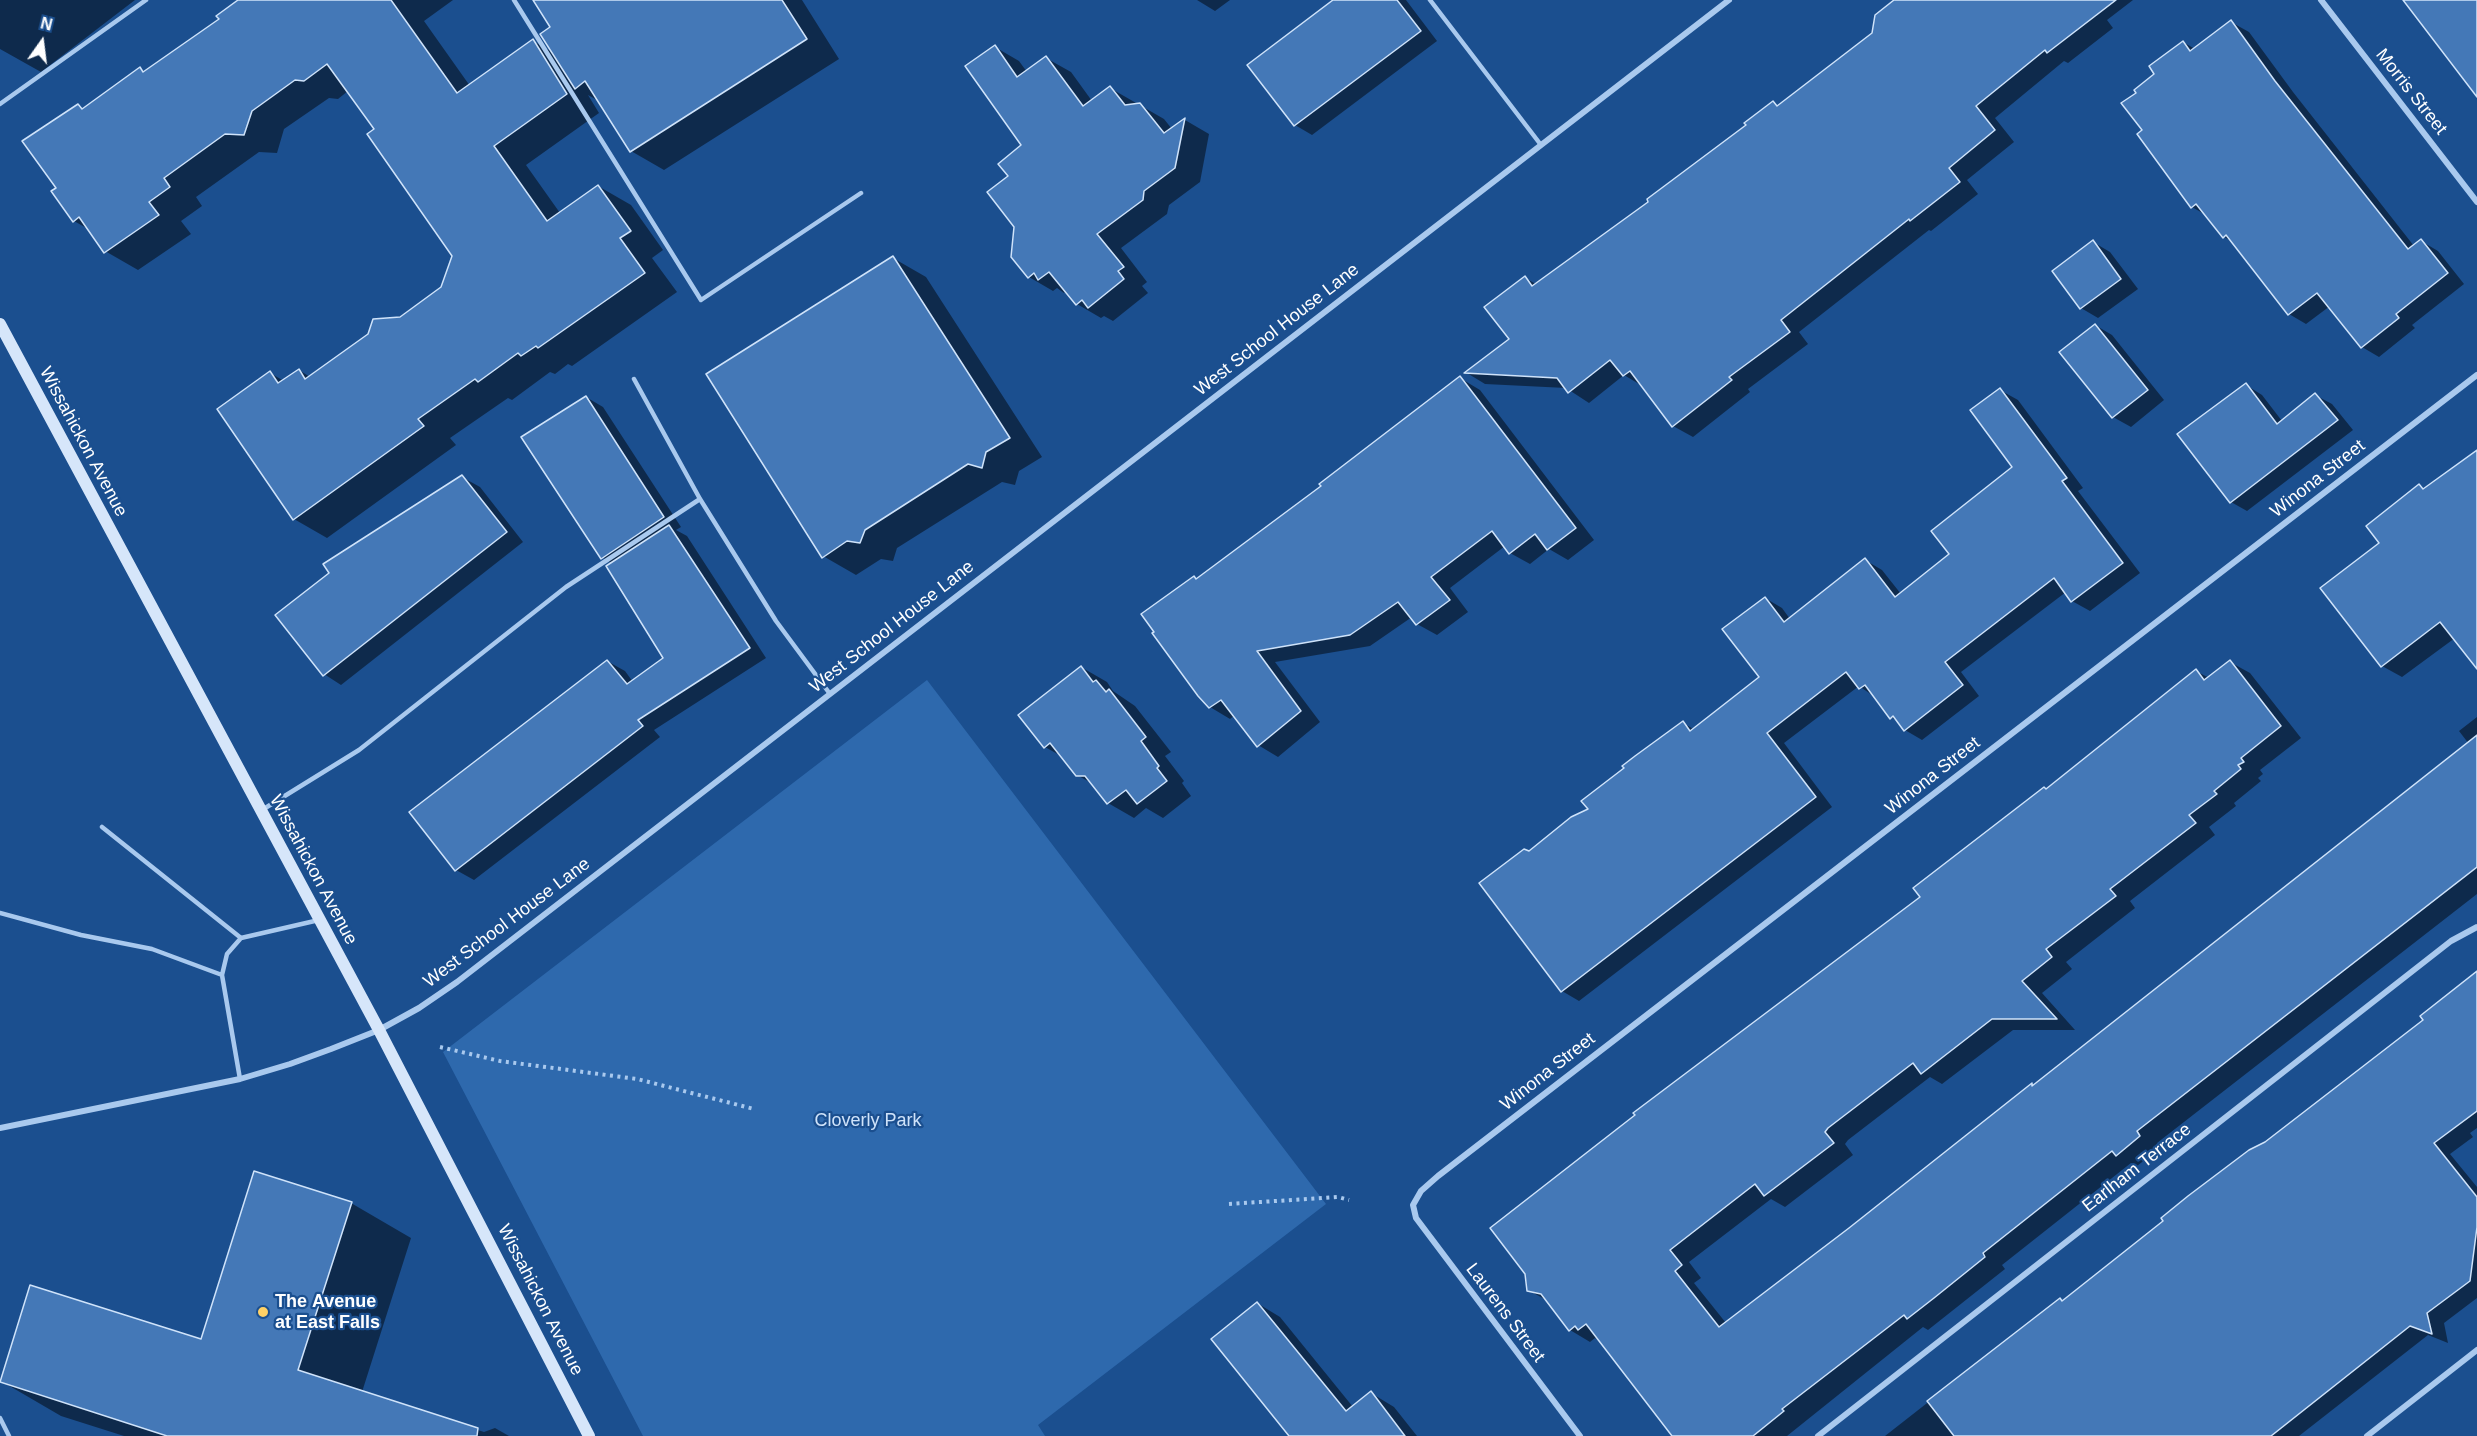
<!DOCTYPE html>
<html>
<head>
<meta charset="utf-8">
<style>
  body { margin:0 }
  #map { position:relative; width:2477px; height:1436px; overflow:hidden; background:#1b4f8f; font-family:Helvetica,sans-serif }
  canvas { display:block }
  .north { position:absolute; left:12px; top:12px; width:60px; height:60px; -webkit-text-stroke:4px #1b4f8f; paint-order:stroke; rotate:14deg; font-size:16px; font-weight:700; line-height:24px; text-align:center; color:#fff }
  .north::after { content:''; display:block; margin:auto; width:21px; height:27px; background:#fff; clip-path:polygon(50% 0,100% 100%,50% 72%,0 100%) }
</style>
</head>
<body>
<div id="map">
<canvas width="2477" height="1436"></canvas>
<div class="north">N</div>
</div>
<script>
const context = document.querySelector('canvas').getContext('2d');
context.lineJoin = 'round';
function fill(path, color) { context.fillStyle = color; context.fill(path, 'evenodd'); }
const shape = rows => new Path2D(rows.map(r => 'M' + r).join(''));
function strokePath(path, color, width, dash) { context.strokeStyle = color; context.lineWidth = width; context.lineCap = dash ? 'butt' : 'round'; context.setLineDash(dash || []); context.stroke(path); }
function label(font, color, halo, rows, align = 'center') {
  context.font = font + ' Helvetica,sans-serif'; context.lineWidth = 4.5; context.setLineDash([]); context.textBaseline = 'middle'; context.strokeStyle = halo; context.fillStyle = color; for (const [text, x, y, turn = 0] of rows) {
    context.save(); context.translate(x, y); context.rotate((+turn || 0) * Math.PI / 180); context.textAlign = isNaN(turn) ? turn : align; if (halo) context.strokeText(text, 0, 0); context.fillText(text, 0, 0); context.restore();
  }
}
const green = shape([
  [927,680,1326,1204,1038,1425,1045,1436,643,1436,443,1052]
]);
const shadow = shape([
  [0,0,135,0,41,72,0,49],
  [240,0,453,0,424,21,470,86,533,41,554,53,552,27,535,0,802,0,839,59,664,170,631,151,599,101,588,95,599,113,526,165,560,213,598,186,631,205,663,250,652,258,677,292,572,366,568,364,555,374,550,372,512,400,508,398,450,438,456,445,327,538,294,519,270,373,284,381,299,370,310,377,442,288,454,256,376,130,348,91,338,99,329,98,284,129,277,153,259,152,196,197,202,206,181,221,191,234,138,270,105,251,90,230,74,221,58,188,78,106,84,109,140,69,146,72,221,19],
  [1197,0,1230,0,1215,11],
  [1336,0,1406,0,1437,41,1312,135,1295,125],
  [1897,0,2133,0,2107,20,2113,28,2068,63,2064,61,1995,118,2014,142,1967,180,1978,194,1931,231,1929,230,1799,332,1808,344,1748,389,1750,392,1693,437,1673,426,1644,387,1624,375,1589,403,1566,388,1485,384,1467,373,1511,339,1525,278,1536,284,1650,203,1773,103,1779,106,1873,33],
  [2231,22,2249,32,2293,92,2414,246,2421,241,2438,251,2464,284,2412,325,2415,328,2379,357,2362,347,2330,306,2306,324,2289,314,2233,242,2224,237,2206,215,2192,207,2144,131,2138,93,2183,42,2195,49],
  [995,47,1019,61,1027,72,1046,58,1071,72,1092,101,1110,88,1164,119,1172,129,1185,120,1209,134,1200,182,1169,205,1167,214,1121,248,1147,282,1142,286,1148,293,1113,321,1104,316,1101,318,1077,304,1066,291,1064,293,1057,288,1053,291,1029,277,1016,226,1010,176,1023,145],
  [2093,242,2110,252,2138,289,2098,318,2081,308],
  [893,258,926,277,1042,457,1019,471,1015,485,1002,482,897,548,893,561,881,559,856,575,823,556],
  [2095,325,2112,335,2164,400,2131,427,2113,417,2061,352],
  [1460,378,1480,390,1594,540,1568,560,1549,549,1530,564,1510,553,1505,546,1450,588,1468,612,1437,635,1417,624,1412,617,1370,646,1275,662,1320,722,1278,757,1258,745,1235,715,1230,719,1210,707,1194,577,1197,579,1323,487],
  [2246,385,2262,395,2282,421,2315,395,2332,404,2353,430,2247,511,2231,502],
  [2000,390,2018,400,2083,488,2078,491,2140,573,2090,611,2072,601,2066,592,1961,672,1979,696,1922,740,1905,730,1899,722,1891,717,1875,697,1859,686,1784,743,1832,807,1579,1001,1562,991,1530,852,1590,810,1683,723,1695,730,1761,677,1765,598,1782,608,1790,619,1865,560,1882,570,1901,594,1951,554,2014,468],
  [586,397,603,407,681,527,676,530,687,536,766,658,654,730,660,737,474,880,456,870,411,813,607,661,625,671,633,682,665,659,613,564,602,557],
  [2477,452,2477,667,2455,638,2402,677,2382,666,2381,543,2420,486,2425,489],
  [462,477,480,487,523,542,341,685,324,674,331,573],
  [2230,662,2250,673,2301,738,2260,770,2263,774,2258,778,2261,781,2234,803,2236,806,2209,827,2215,835,2130,901,2135,908,2066,962,2072,969,2042,993,2075,1030,2013,1030,1942,1084,1930,1077,1848,1140,1845,1144,1853,1155,1785,1207,1771,1199,1689,1262,1701,1278,1694,1283,1726,1323,1850,1230,2253,912,2436,771,2469,744,2459,731,2477,717,2477,894,2157,1143,2160,1148,2137,1166,2131,1163,2002,1265,2005,1269,1928,1330,1923,1327,1787,1436,1673,1436,1599,1341,1595,1338,1590,1342,1570,1330,1548,1301,1528,1290,1922,898,2047,790,2196,671,2209,678],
  [1081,667,1107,682,1113,691,1135,706,1171,752,1165,756,1184,781,1182,783,1191,796,1163,818,1146,808,1134,818,1108,803,1093,784,1077,775,1063,757,1045,747],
  [2477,980,2477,1128,2470,1133,2473,1137,2450,1154,2477,1187,2477,1298,2444,1323,2448,1343,2428,1335,2299,1436,1885,1436,2060,1299,2064,1301],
  [351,1203,411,1238,362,1392,484,1432,495,1428,509,1436,124,1436,61,1416,1,1381,202,1341],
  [1257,1303,1280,1317,1353,1407,1371,1393,1394,1407,1417,1436,1291,1436]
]);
const building = shape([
  [238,0,391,0,457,93,533,39,567,94,494,146,547,221,598,185,631,231,620,238,645,273,538,348,536,346,521,356,518,353,478,382,475,379,418,419,424,426,293,520,217,409,270,371,278,383,299,369,305,379,368,334,373,319,400,317,441,287,452,256,367,134,374,129,327,64,304,81,295,80,252,111,244,135,225,134,164,178,170,187,149,202,159,215,104,253,79,217,73,222,51,191,56,188,22,141,78,104,82,109,140,67,143,72,219,19,216,16,238,0],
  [533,0,782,0,807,39,630,152,585,81,575,89,540,34,550,27,533,0],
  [1333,0,1397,0,1421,31,1294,126,1247,65,1333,0],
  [1894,0,2116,0,2047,53,2045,50,1976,106,1995,130,1949,168,1960,182,1910,221,1909,219,1781,320,1790,332,1729,377,1732,380,1672,427,1630,371,1623,376,1610,360,1568,393,1557,378,1464,373,1509,339,1484,307,1525,276,1532,286,1648,202,1647,199,1746,125,1744,123,1773,101,1777,106,1872,33,1875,15,1894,0],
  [2403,0,2477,0,2477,97,2403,0],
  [2231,20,2275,81,2408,249,2421,239,2448,273,2396,314,2399,318,2361,348,2317,293,2288,315,2226,235,2223,238,2196,204,2191,208,2137,134,2142,130,2121,103,2136,93,2134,90,2154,74,2149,66,2183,41,2190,51,2231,20],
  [995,45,1017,77,1046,56,1083,106,1110,86,1125,105,1140,103,1164,133,1185,118,1175,168,1144,191,1143,200,1097,234,1124,267,1118,271,1124,279,1088,308,1082,300,1076,305,1049,272,1038,280,1034,273,1028,278,1011,257,1014,227,987,192,1008,176,998,164,1021,145,965,66,995,45],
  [2093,240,2121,279,2080,309,2052,271,2093,240],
  [893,256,1010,438,986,452,982,468,968,464,865,530,860,543,847,541,822,558,706,374,893,256],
  [2095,324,2148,390,2112,418,2059,352,2095,324],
  [1460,376,1576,528,1547,550,1535,534,1509,554,1492,531,1431,577,1450,600,1416,625,1398,602,1350,635,1257,651,1301,711,1257,747,1221,700,1209,708,1198,696,1152,633,1154,632,1141,614,1194,576,1196,579,1321,486,1319,484,1460,376],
  [2246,383,2277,424,2315,393,2338,420,2230,503,2177,434,2246,383],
  [2000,388,2067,478,2062,481,2123,563,2071,602,2054,578,1945,662,1963,685,1904,731,1893,716,1890,719,1865,685,1859,689,1846,672,1767,733,1816,797,1561,992,1479,883,1524,849,1529,851,1571,817,1588,809,1581,801,1624,768,1622,766,1635,756,1683,721,1690,731,1759,677,1722,629,1765,597,1784,622,1865,558,1895,597,1949,554,1931,531,2012,467,1970,410,2000,388],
  [586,396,664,517,601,559,521,437,586,396],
  [2477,450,2477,669,2440,622,2381,667,2320,588,2379,543,2366,526,2419,484,2423,489,2477,450],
  [462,475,507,532,323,676,275,615,329,573,323,564,462,475],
  [669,525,750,648,638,720,643,726,455,871,409,812,607,660,627,684,663,658,606,566,669,525],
  [2230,660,2281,726,2241,758,2244,762,2238,765,2241,769,2214,791,2217,794,2189,815,2196,823,2110,889,2116,896,2046,949,2052,957,2022,981,2057,1019,1992,1019,1921,1074,1913,1063,1828,1128,1825,1132,1834,1143,1764,1196,1755,1184,1670,1250,1682,1265,1675,1271,1719,1327,1849,1228,2032,1083,2032,1086,2477,735,2477,867,2137,1131,2140,1136,2116,1156,2112,1151,1983,1253,1985,1257,1934,1298,1907,1319,1904,1315,1782,1409,1784,1411,1753,1436,1672,1436,1586,1324,1578,1330,1575,1326,1569,1331,1541,1294,1527,1291,1525,1274,1490,1228,1635,1115,1633,1113,1920,897,1913,888,2044,787,2046,789,2196,669,2204,680,2230,660],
  [1081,666,1093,682,1096,680,1106,692,1109,689,1146,737,1141,741,1159,766,1157,768,1167,781,1137,804,1126,790,1107,804,1085,776,1076,776,1050,743,1044,748,1018,715,1081,666],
  [2477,971,2477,1111,2434,1143,2477,1197,2477,1227,2470,1281,2427,1313,2432,1334,2410,1326,2271,1436,1954,1436,1927,1401,2060,1298,2062,1301,2163,1221,2161,1218,2188,1196,2249,1150,2265,1142,2423,1020,2420,1016,2477,971],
  [254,1171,352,1202,298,1370,478,1428,477,1436,167,1436,0,1382,30,1285,201,1339,254,1171],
  [1257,1302,1346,1411,1371,1391,1405,1436,1289,1436,1211,1339,1257,1302]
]);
const path = shape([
  [440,1047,500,1061,637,1079,754,1109],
  [1229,1204,1338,1197,1349,1200]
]);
const lane = shape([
  [514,0,701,300,861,193],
  [1430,0,1541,145],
  [0,104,146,0],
  [634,379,700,499,776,621,830,694],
  [262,810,359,750,566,587,700,499],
  [102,827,241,938],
  [0,913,81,935,152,949,222,975],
  [240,1079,222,975,227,954,241,938,319,920],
  [0,1418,9,1436]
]);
const street = shape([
  [2321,0,2477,202],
  [0,1128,240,1079,290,1064,331,1049,379,1030,419,1008,457,982,1729,0],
  [1580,1436,1416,1218,1413,1205,1421,1191,1438,1176,2477,375],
  [1818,1436,2451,941,2477,927],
  [2367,1436,2477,1350]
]);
const secondary = shape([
  [0,324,379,1030,589,1436]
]);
const markers = [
  [263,1312,6,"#ffd166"]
];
const streetNames = [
  ["Morris Street",2411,92,52],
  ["West School House Lane",1277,330,-38],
  ["Wissahickon Avenue",83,442,62],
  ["Winona Street",2318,479,-38],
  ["West School House Lane",892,627,-38],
  ["Winona Street",1933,776,-38],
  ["Wissahickon Avenue",313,870,62],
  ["West School House Lane",507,923,-37],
  ["Winona Street",1548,1072,-38],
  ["Earlham Terrace",2137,1168,-38],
  ["Wissahickon Avenue",540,1300,63],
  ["Laurens Street",1505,1313,53]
];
const parkNames = [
  ["Cloverly Park",868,1121]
];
const poiNames = [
  ["The Avenue",275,1302],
  ["at East Falls",275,1323]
];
fill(green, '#2e69ad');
fill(shadow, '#0007');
fill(building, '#4478b7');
strokePath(building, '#cfe3fa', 1.5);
strokePath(path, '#a9c9ee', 4, [3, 4.5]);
strokePath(lane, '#a9c9ee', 4.5);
strokePath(street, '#a9c9ee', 6);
strokePath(secondary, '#d6e6fa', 12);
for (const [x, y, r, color] of markers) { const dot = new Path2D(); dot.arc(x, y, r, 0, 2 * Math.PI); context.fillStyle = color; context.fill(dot); strokePath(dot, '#1b4f8f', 2); }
label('18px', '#fff', '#1b4f8f', streetNames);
label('18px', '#cfe3fa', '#1b4f8f', parkNames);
label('bold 18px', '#fff', '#1b4f8f', poiNames, 'left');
</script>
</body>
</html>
